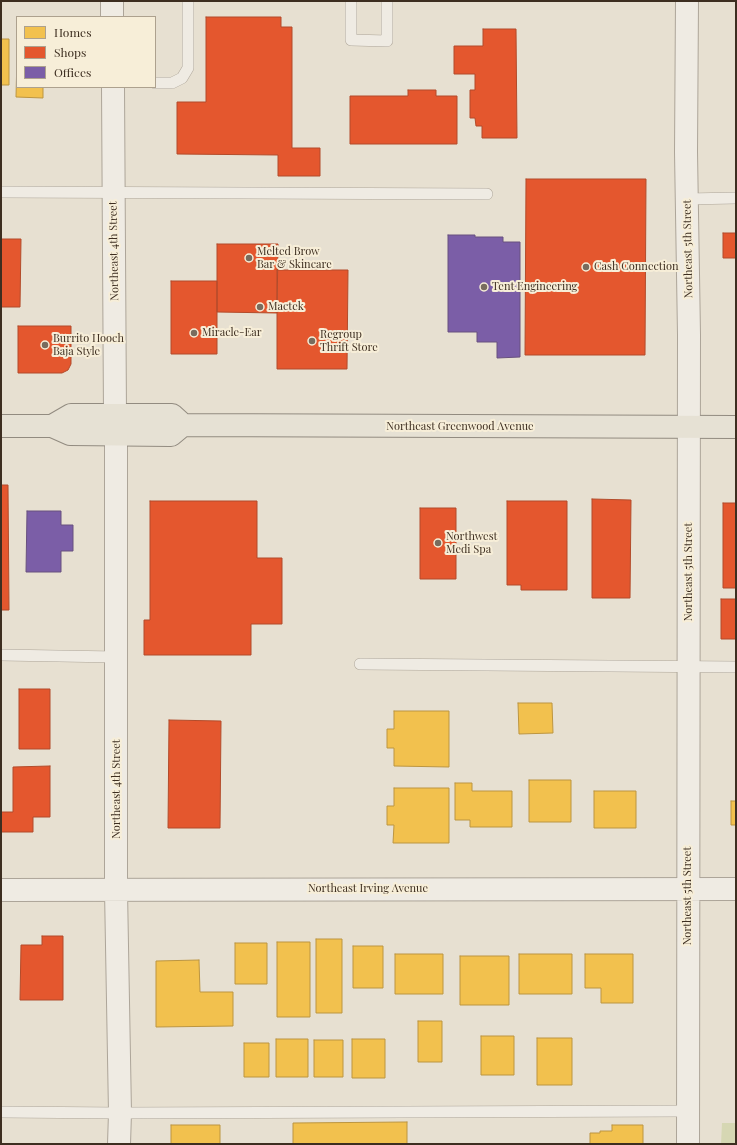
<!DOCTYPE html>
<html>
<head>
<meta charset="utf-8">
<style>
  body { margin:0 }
  #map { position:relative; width:737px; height:1145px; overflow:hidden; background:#e7e0d1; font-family:"Playfair Display",serif }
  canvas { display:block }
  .frame { position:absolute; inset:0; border:2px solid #3d2e20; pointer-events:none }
  .legend { position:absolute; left:16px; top:16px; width:140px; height:72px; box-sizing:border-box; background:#f7eed8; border:1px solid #ada18e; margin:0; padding:5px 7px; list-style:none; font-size:12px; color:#3d2e20 }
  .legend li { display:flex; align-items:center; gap:8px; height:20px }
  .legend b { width:20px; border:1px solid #ada18e }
</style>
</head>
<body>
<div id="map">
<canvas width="737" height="1145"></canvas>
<div class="frame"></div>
<ul class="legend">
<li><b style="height:11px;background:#f2c14e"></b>Homes</li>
<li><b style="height:11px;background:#e4572e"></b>Shops</li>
<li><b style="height:11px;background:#7b5ea7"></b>Offices</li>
</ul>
</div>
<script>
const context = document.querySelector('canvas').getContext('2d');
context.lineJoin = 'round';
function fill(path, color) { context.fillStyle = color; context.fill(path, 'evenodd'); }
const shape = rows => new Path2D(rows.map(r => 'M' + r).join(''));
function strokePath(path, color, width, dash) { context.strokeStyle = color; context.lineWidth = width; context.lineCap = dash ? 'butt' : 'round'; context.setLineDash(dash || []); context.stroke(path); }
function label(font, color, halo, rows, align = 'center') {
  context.font = font + ' "Playfair Display",serif'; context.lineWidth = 4; context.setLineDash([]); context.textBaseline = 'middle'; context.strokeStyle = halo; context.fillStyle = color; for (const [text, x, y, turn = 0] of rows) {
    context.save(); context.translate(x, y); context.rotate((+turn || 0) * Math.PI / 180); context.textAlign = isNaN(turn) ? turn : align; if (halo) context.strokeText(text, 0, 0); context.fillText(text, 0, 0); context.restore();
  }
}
const green = shape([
  [722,1123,736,1123,736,1144,721,1144]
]);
const homes = shape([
  [1,39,9,39,9,85,1,85,1,39],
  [17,56,17,87,43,87,43,98,16,97,17,56],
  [518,703,552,703,553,733,519,734,518,703],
  [394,711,449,711,449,767,394,766,394,748,387,748,387,729,394,729,394,711],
  [529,780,571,780,571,822,529,822,529,780],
  [455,783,472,783,472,791,512,791,512,827,470,827,470,820,455,820,455,783],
  [394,788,449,788,449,843,393,843,394,825,387,825,387,806,394,806,394,788],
  [594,791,636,791,636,828,594,828,594,791],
  [731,801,736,801,736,825,731,825,731,801],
  [316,939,342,939,342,1013,316,1013,316,939],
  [277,942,310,942,310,1017,277,1017,277,942],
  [235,943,267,943,267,984,235,984,235,943],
  [353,946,383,946,383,988,353,988,353,946],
  [395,954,443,954,443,994,395,994,395,954],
  [519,954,572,954,572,994,519,994,519,954],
  [585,954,633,954,633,1003,601,1003,601,988,585,988,585,954],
  [460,956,509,956,509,1005,460,1005,460,956],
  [199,960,200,992,233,992,233,1026,156,1027,156,961,199,960],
  [418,1021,442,1021,442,1062,418,1062,418,1021],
  [481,1036,514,1036,514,1075,481,1075,481,1036],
  [537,1038,572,1038,572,1085,537,1085,537,1038],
  [276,1039,308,1039,308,1077,276,1077,276,1039],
  [352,1039,385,1039,385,1078,352,1078,352,1039],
  [314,1040,343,1040,343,1077,314,1077,314,1040],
  [244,1043,269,1043,269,1077,244,1077,244,1043],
  [407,1122,407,1144,293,1144,293,1123,407,1122],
  [171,1125,220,1125,220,1144,171,1144,171,1125],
  [612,1125,643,1125,643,1144,590,1144,590,1133,600,1133,600,1131,612,1131,612,1125]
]);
const shops = shape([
  [206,17,281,17,281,27,292,27,292,148,320,148,320,176,278,176,278,155,177,154,177,102,206,102,206,17],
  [483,29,516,29,517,138,482,138,482,126,476,126,475,118,470,118,470,90,475,90,475,74,454,74,454,46,483,46,483,29],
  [408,90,436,90,436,96,457,96,457,144,350,144,350,96,408,96,408,90],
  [526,179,646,179,645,355,525,355,526,179],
  [723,233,736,233,736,258,723,258,723,233],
  [1,239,21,239,20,307,1,307,1,239],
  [217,244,278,244,277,313,217,312,217,244],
  [277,270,348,270,347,369,277,369,277,270],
  [171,281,217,281,217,354,171,354,171,281],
  [18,326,71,326,71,364,68,370,62,373,18,373,18,326],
  [1,485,8,485,9,610,1,610,1,485],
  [592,499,631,500,630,598,592,598,592,499],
  [150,501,257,501,257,558,282,558,282,624,251,624,251,655,144,655,144,620,150,620,150,501],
  [507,501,567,501,567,590,521,590,521,585,507,585,507,501],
  [723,503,736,503,736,588,723,588,723,503],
  [420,508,456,508,456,579,420,579,420,508],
  [721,599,736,599,736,639,721,639,721,599],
  [19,689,50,689,50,749,19,749,19,689],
  [169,720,221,721,220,828,168,828,169,720],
  [50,766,50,817,33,817,33,832,1,832,1,812,13,812,13,767,50,766],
  [42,936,63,936,63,1000,20,1000,21,945,42,945,42,936]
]);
const offices = shape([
  [448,235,475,235,475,237,503,237,503,242,520,242,520,357,497,358,497,342,477,342,477,332,448,332,448,235],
  [27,511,61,511,61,525,73,525,73,551,61,551,61,572,26,572,27,511]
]);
const service = shape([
  [351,1,351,40,387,41,387,1],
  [155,83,172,83,182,78,188,68,188,1],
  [1,192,487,194],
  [687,199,736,198],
  [1,655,116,657],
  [360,664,736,667],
  [1,1112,120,1113,688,1111]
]);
const minor = shape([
  [112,1,112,17],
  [687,1,686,152,689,335,688,1144],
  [113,87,115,415],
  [116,434,116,890,120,1113,119,1144],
  [1,890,736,889]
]);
const primary = shape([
  [1,426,52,426,70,434,171,435,183,425,736,427],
  [52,426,71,415,172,415,183,425]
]);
const markers = [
  [249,258,4,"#786c5e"],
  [586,267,4,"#786c5e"],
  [484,287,4,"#786c5e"],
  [260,307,4,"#786c5e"],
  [194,333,4,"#786c5e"],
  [312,341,4,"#786c5e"],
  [45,345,4,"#786c5e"],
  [438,543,4,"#786c5e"]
];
const streetNames = [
  ["Northeast 5th Street",688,249,-91],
  ["Northeast 4th Street",114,251,-91],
  ["Northeast Greenwood Avenue",460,427],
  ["Northeast 5th Street",689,572,-90],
  ["Northeast 4th Street",117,789,-90],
  ["Northeast Irving Avenue",368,889],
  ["Northeast 5th Street",688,896,-90]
];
const poiNames = [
  ["Melted Brow",257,252],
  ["Bar & Skincare",257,265],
  ["Cash Connection",594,267],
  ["Tent Engineering",492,287],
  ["Mactek",268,307],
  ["Miracle-Ear",202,333],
  ["Regroup",320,335],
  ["Thrift Store",320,348],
  ["Burrito Hooch",53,339],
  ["Baja Style",53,352],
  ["Northwest",446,537],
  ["Medi Spa",446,550]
];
fill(green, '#d6d7b3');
fill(homes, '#f2c14e');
strokePath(homes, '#bc9540', 1);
fill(shops, '#e4572e');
strokePath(shops, '#b24b2a', 1);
fill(offices, '#7b5ea7');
strokePath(offices, '#68507e', 1);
strokePath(service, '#ada599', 12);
strokePath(minor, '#ada599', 24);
strokePath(primary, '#928b80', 24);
strokePath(service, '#efebe3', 11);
strokePath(minor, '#efebe3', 22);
strokePath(primary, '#e6e1d4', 22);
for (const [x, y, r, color] of markers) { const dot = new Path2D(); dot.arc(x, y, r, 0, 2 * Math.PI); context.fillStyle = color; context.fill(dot); strokePath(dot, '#f7eed8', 1.5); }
label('11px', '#3d2e20', '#f7eed8', streetNames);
label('11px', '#3d2e20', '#f7eed8', poiNames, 'left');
</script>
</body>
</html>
